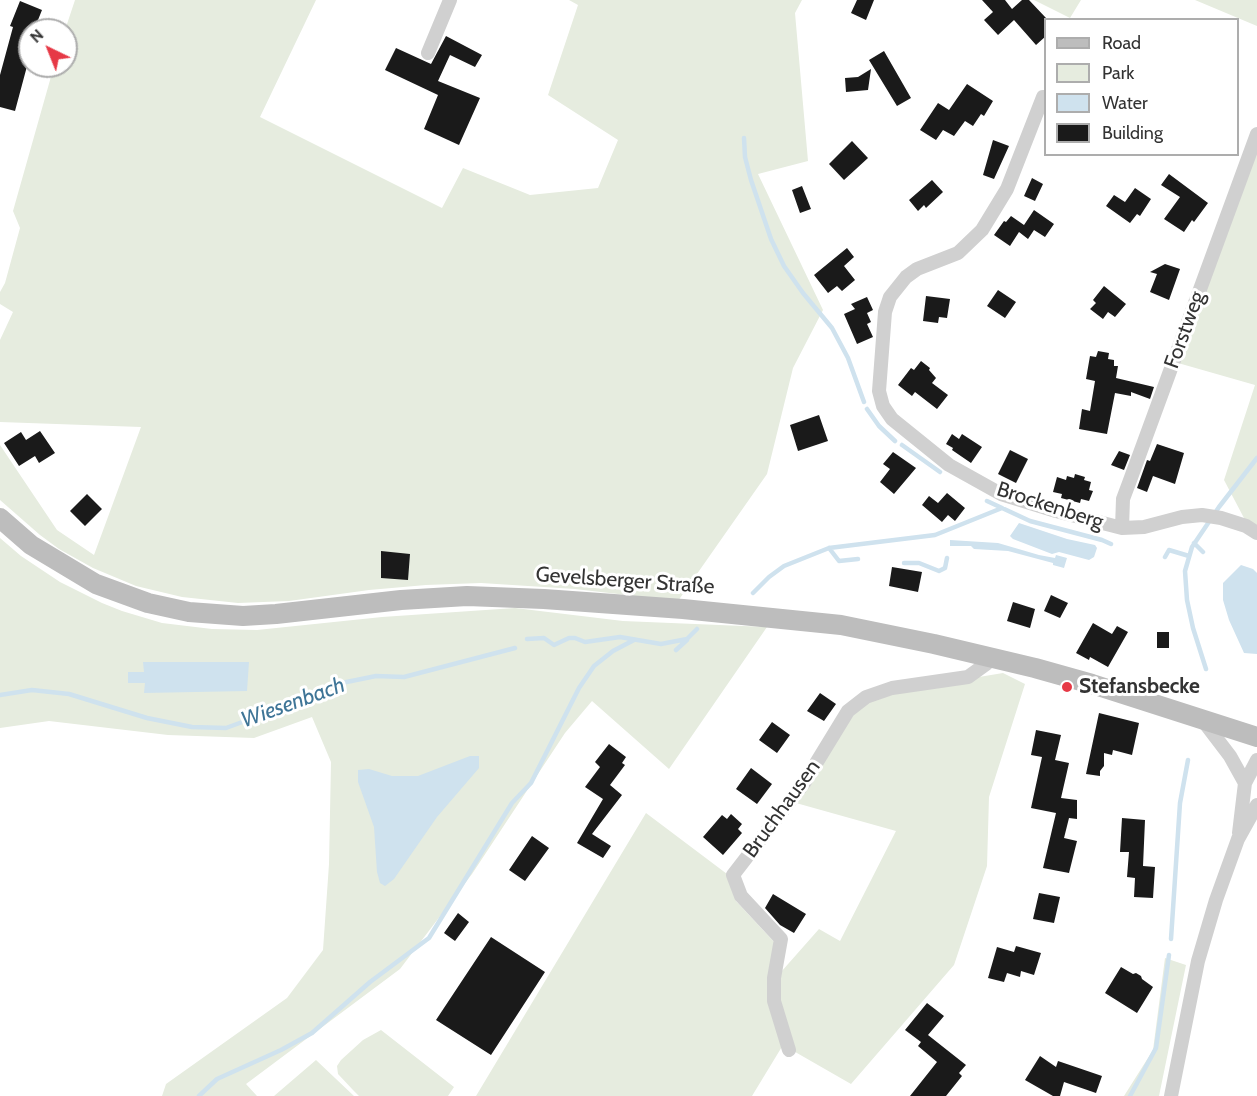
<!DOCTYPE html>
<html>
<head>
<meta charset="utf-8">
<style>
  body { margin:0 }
  #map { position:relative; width:1257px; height:1096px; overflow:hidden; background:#fff; font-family:Cabin,sans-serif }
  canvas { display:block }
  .legend { position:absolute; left:1044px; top:18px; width:195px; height:138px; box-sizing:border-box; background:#fff; border:2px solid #adadad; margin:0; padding:8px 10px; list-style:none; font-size:18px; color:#333 }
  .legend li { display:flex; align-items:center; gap:12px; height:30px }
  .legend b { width:30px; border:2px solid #adadad }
  .north { position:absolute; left:18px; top:18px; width:60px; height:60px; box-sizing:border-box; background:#fff; border:2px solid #adadad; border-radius:50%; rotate:317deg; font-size:16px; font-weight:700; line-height:24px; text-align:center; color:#333 }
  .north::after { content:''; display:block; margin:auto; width:21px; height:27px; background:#e63946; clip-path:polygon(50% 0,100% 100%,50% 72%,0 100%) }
</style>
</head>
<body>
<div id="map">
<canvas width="1257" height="1096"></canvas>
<ul class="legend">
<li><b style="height:8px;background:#bdbdbd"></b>Road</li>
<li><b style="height:16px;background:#e6ecdf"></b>Park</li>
<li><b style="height:16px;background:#cfe2ee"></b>Water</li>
<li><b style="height:16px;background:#1a1a1a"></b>Building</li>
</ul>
<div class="north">N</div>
</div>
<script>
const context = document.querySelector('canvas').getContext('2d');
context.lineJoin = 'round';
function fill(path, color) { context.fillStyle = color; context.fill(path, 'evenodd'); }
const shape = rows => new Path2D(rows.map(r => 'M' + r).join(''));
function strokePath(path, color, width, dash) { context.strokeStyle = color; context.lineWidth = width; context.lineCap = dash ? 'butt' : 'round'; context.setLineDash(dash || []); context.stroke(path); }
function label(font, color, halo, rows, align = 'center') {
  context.font = font + ' Cabin,sans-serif'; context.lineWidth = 6; context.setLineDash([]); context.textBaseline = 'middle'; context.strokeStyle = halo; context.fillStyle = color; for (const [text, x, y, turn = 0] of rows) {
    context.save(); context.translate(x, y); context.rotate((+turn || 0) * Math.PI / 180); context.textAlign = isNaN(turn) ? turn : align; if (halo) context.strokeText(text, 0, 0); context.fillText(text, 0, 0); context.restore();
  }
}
const green = shape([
  [75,0,316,0,260,117,442,208,463,168,530,195,598,188,618,140,548,95,578,5,569,0,802,0,795,13,808,161,758,174,823,310,793,368,767,474,678,601,575,589,481,583,426,585,369,590,289,601,238,603,182,597,136,586,93,568,59,549,40,535,0,500,0,445,57,530,94,555,141,427,0,422,0,340,13,312,0,304,0,292,5,283,20,228,13,211,54,66,66,66,65,30],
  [1034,0,1081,0,1070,18],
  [1195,0,1257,0,1257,26],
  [1257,145,1257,527,1244,518,1224,480,1255,385,1178,363],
  [0,538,21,556,60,582,102,603,122,611,162,623,212,629,257,630,382,617,515,608,623,621,767,627,669,769,592,701,565,733,472,874,400,969,246,1084,257,1096,162,1096,166,1084,287,998,323,950,329,864,331,762,312,717,254,738,168,735,49,721,0,728],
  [1003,673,1025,684,989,797,987,866,954,965,851,1084,783,1045,752,1096,476,1096,646,813,727,874,736,901,776,944,781,972,819,929,840,941,896,831,796,803,843,727,860,707,895,691],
  [1165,958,1186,965,1159,1096,1124,1096,1153,1050],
  [381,1030,454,1087,448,1096,359,1096,353,1090,338,1074,337,1066,341,1060,363,1040],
  [316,1060,354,1096,274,1096]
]);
const water = shape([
  [1019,523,1067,539,1095,545,1097,548,1094,557,1089,560,1059,552,1052,554,1013,539,1010,536],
  [950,540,998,543,1039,555,1055,558,1056,555,1067,558,1064,568,1053,565,1053,563,1008,551,974,549,971,546,950,546],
  [1241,565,1253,569,1257,573,1257,654,1244,653,1229,620,1223,600,1223,583],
  [143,662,249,662,247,691,144,693,145,683,128,683,128,672,144,672],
  [470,756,479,756,479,768,437,817,394,879,385,886,380,883,377,872,374,827,358,782,358,770,369,769,392,776,418,776]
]);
const stream = shape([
  [744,138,745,157,751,180,771,239,784,266,803,293,832,328,848,358,864,402],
  [867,409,879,426,895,441],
  [902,445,940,472],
  [987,501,1030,521,1102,540,1111,544],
  [1194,543,1203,552],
  [829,548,839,561,858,559],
  [1165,557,1169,550,1189,556],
  [904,563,919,563,939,571,945,568,947,558],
  [753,593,769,577,784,566,829,548,935,535,1002,508],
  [527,639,544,638,554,645,569,638,575,638,585,642,620,637,661,644,687,639,697,629],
  [676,650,687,640],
  [1206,669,1193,628,1187,600,1185,571,1192,547,1219,507,1257,458],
  [0,695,32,690,69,694,147,718,192,727,226,728,264,714,327,686,376,676,404,677,515,648],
  [1171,939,1180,803,1188,760],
  [199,1096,217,1079,281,1050,312,1033,370,982,429,938,512,803,531,783,579,688,594,666,613,651,634,640],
  [1130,1096,1156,1048,1169,955]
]);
const building = shape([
  [857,0,874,0,866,20,851,13],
  [982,0,1005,0,1012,9,1022,0,1029,0,1046,18,1046,36,1036,45,1014,20,998,35,984,20,993,12],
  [20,1,42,10,34,30,30,30,30,55,15,111,0,107,0,75,13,27,10,26],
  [446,36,482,55,475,67,450,55,438,81,480,98,459,145,424,129,438,95,385,70,396,48,431,64],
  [884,51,911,98,897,106,869,60],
  [871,69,868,90,846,92,845,78,858,77],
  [967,84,993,101,984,116,981,114,973,126,965,121,954,136,943,130,936,140,920,130,938,103,949,110],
  [993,140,1009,146,994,179,983,175],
  [852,141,868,158,844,180,829,164],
  [1169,174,1208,203,1194,222,1192,220,1184,232,1164,219,1180,197,1161,185],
  [1032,178,1043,184,1035,201,1024,196],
  [932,180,943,192,926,208,924,205,918,211,909,200],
  [802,186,811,209,800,213,792,190],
  [1135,188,1151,199,1140,216,1137,214,1130,223,1106,206,1114,195,1125,202],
  [1034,210,1054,224,1045,237,1034,230,1028,239,1019,232,1010,246,994,235,1004,221,1006,222,1011,216,1024,225],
  [847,248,854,257,844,266,855,280,842,291,837,286,828,293,814,275],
  [1165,264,1180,269,1169,300,1150,292,1157,274,1150,272],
  [1104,286,1126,304,1115,317,1108,312,1103,319,1090,309,1096,303,1093,300],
  [998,290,1016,302,1005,318,987,306],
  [926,296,950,299,947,318,939,317,938,323,923,321],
  [867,297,873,310,867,313,871,322,867,324,873,337,857,344,844,314,855,309,851,304],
  [1098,351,1109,353,1108,359,1114,360,1114,366,1118,366,1116,378,1154,387,1150,399,1131,392,1131,396,1115,393,1107,434,1079,429,1082,409,1090,411,1095,381,1086,379,1090,356,1096,357],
  [921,361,930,368,929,370,936,378,932,383,948,395,937,409,915,392,912,396,898,385,911,368,914,370],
  [819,415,828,441,798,451,790,425],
  [40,431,55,453,39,463,35,456,19,466,4,443,21,432,26,440],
  [952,434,959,439,962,434,982,447,971,463,952,450,953,448,946,444],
  [1157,444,1184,453,1175,484,1153,476,1147,492,1137,488,1147,460,1150,461],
  [1010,450,1028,459,1016,483,998,474],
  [1119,451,1130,455,1124,470,1111,465],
  [893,452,916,468,894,494,880,482,890,469,883,464],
  [1075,474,1085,477,1084,480,1091,482,1089,490,1093,491,1089,501,1081,499,1080,503,1061,498,1062,494,1053,492,1057,477,1066,480,1067,476,1074,478],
  [947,493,965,508,955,521,948,515,942,522,922,505,929,496,938,503],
  [87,494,102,509,85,526,70,511],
  [381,551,410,554,408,580,381,578],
  [892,567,922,572,918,592,889,586],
  [1051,595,1068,603,1060,618,1044,611],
  [1013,602,1035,609,1030,628,1007,621],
  [1093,623,1112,634,1117,626,1128,632,1108,667,1090,657,1089,660,1076,653],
  [1157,632,1169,632,1169,648,1157,648],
  [820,693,836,704,824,721,807,711],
  [1099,713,1139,723,1132,755,1113,750,1112,755,1104,753,1104,766,1100,771,1100,776,1086,774],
  [772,722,790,735,777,753,759,740],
  [1036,730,1061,735,1055,760,1069,763,1061,798,1077,800,1077,819,1069,818,1064,838,1077,841,1069,873,1043,868,1056,813,1031,808,1042,757,1031,755],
  [609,744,626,757,622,763,625,765,610,785,622,795,592,834,611,846,603,858,577,843,603,799,585,787,600,767,595,762],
  [751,768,772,784,757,804,736,789],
  [731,814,742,824,738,829,742,833,723,855,703,837,722,815,727,819],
  [1122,818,1145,820,1143,866,1155,867,1153,898,1134,897,1135,878,1127,877,1129,852,1120,852],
  [532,836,549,848,525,881,509,870],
  [1039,893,1060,897,1054,923,1033,919],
  [773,894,806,914,794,933,780,925,765,908],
  [458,913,469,922,455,941,444,933],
  [491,937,545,972,491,1055,436,1020],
  [1016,946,1041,953,1034,975,1021,971,1020,977,1007,973,1004,982,988,978,997,947,1014,952],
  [1121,967,1133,974,1136,973,1141,976,1142,979,1153,987,1137,1013,1105,993],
  [927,1003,944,1016,928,1035,966,1065,959,1073,962,1076,946,1096,910,1096,937,1062,918,1046,921,1042,905,1030],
  [1040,1056,1056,1067,1058,1061,1102,1076,1096,1093,1064,1082,1060,1096,1053,1096,1025,1080]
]);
const minor = shape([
  [428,53,450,0],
  [1046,97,1043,97,1007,189,982,230,958,253,917,269,906,277,890,297,885,312,879,391,883,406,892,419,949,465,1001,494,1056,511,1122,528,1144,527,1182,517,1202,515,1221,518,1246,526,1257,533],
  [1122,528,1123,499,1129,483,1257,134],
  [1201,718,1230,756,1245,783],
  [1239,833,1245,783,1257,760],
  [789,1050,774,1001,774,978,781,939,741,896,733,875,804,783,848,711,866,697,892,688,968,677,986,664,990,656],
  [1171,1096,1198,961,1216,900,1238,839,1257,805]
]);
const secondary = shape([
  [0,518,31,545,96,584,148,603,189,612,243,616,276,614,401,600,467,596,544,599,683,609,841,625,934,644,1035,668,1092,684,1257,737]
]);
const markers = [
  [1067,687,6,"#e63946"]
];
const streetNames = [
  ["Forstweg",1185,330,-70],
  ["Brockenberg",1050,506,18],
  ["Gevelsberger Straße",625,581,4],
  ["Bruchhausen",782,809,-54]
];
const poiNames = [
  ["Stefansbecke",1079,687]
];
const waterNames = [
  ["Wiesenbach",293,703,-20]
];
fill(green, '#e6ecdf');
fill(water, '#cfe2ee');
strokePath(stream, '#cfe2ee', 4.5);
fill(building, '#1a1a1a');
strokePath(minor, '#d0d0d0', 14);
strokePath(secondary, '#bdbdbd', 20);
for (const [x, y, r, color] of markers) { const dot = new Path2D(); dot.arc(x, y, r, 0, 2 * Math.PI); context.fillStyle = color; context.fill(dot); strokePath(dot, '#fff', 2); }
label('21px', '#333', '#fff', streetNames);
label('bold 21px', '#333', '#fff', poiNames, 'left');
label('italic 22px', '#3f7597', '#fff', waterNames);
</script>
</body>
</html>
